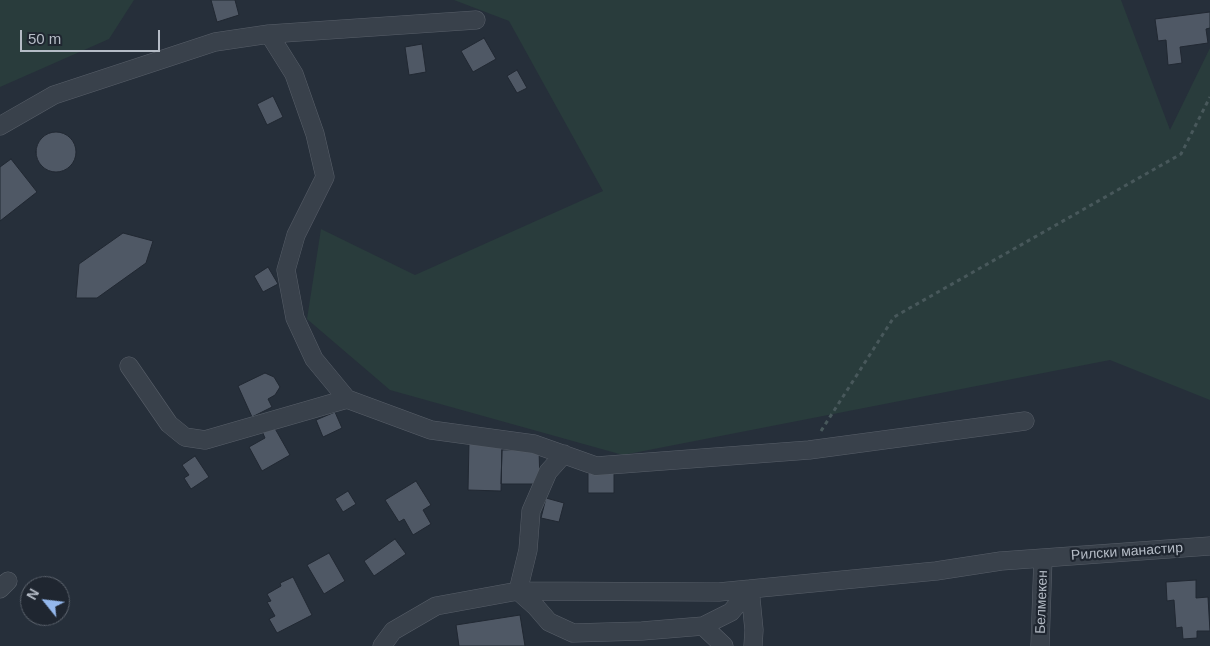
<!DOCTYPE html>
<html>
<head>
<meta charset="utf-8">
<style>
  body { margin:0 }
  #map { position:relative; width:1210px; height:646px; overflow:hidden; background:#262f3a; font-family:Helvetica,sans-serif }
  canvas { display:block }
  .north { position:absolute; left:20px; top:576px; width:50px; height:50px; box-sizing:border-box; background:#1f2630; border:1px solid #5b626c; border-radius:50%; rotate:299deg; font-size:14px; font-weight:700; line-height:20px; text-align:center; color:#b5bcc6 }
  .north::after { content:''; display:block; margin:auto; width:18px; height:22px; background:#94b8ed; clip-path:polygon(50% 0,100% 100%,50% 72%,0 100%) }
  .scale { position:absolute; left:20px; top:30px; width:140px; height:22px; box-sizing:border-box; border:2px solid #b5bcc6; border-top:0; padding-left:6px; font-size:15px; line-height:18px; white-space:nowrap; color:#b5bcc6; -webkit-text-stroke:4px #1f2630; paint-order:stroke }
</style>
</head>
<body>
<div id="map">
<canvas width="1210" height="646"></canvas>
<div class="north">N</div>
<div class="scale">50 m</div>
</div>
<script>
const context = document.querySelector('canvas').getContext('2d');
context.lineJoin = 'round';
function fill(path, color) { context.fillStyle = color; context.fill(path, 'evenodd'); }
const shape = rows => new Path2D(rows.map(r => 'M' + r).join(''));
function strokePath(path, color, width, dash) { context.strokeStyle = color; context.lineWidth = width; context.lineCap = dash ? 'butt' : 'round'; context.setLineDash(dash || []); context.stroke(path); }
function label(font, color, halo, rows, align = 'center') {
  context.font = font + ' Helvetica,sans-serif'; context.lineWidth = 4.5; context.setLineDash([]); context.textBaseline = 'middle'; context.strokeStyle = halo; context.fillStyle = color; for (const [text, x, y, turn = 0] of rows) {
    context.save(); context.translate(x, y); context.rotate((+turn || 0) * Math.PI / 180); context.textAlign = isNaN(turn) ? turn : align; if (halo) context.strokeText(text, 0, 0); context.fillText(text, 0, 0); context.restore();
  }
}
const green = shape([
  [0,0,134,0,109,39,0,87],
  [454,0,1121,0,1170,130,1210,48,1210,400,1110,360,623,455,390,390,307,319,321,229,415,275,603,191,509,21]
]);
const building = shape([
  [211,0,235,0,239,15,217,22,211,0],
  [1210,12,1210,28,1206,29,1208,43,1180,47,1182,63,1168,65,1166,40,1158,41,1155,19,1210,12],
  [484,38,496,59,473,72,461,51,484,38],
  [422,44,426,72,409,75,405,47,422,44],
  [517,70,527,88,517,93,507,76,517,70],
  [273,96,283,117,267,125,257,104,273,96],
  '36 152a20 20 0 1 1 40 0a20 20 0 1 1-40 0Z',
  [11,159,37,192,0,221,0,167,11,159],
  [123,233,153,241,146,263,97,298,76,298,79,264,123,233],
  [268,267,278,284,263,292,254,276,268,267],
  [265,373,274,377,280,387,275,395,268,399,272,407,252,417,238,386,265,373],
  [335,412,342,428,323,437,316,420,335,412],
  [273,425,290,455,262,471,249,447,265,438,262,431,273,425],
  [469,442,502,443,501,491,468,490,469,442],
  [539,449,540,484,501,484,502,450,539,449],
  [195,456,209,477,191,489,184,478,189,475,182,465,195,456],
  [588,473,614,473,614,493,588,493,588,473],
  [416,481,431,505,423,510,431,524,413,535,404,519,399,522,385,500,416,481],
  [348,491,356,504,343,512,335,499,348,491],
  [546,498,564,503,559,522,541,518,546,498],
  [395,539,406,554,374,576,364,561,395,539],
  [329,553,345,581,324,594,307,565,329,553],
  [293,577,312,615,277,633,269,619,275,616,267,602,271,601,267,594,281,586,280,583,293,577],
  [1196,580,1196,598,1208,597,1210,631,1197,631,1197,638,1183,639,1182,627,1176,628,1174,600,1167,601,1166,582,1196,580],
  [520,615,525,646,459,646,456,625,520,615]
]);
const path = shape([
  [821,431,894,317,1181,154,1210,97]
]);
const minor = shape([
  [269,34,294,74,315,134,325,177,296,235,286,270,295,318,314,359,347,399],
  [0,126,54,95,215,42,269,34,476,20],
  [129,366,169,424,185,437,205,440,347,399,431,430,534,444,596,466,809,450,1025,421],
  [0,589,8,581],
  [750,589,754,630,753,646],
  [518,591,536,607,549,622,573,633,642,631,703,626,731,612,750,589],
  [518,591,528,550,531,511,548,472,564,454],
  [703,626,724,646],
  [382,646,393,631,436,606,518,591,719,592,936,571,1001,561,1210,546],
  [1040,646,1043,558]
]);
const streetNames = [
  ["Рилски манастир",1127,552,-4],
  ["Белмекен",1042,602,-88]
];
fill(green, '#293c3c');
fill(building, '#4f5865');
strokePath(building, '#212832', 1);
strokePath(minor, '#585f69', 19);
strokePath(path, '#48585b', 3, [4, 4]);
strokePath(minor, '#39414b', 18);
label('14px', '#b5bcc6', '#1f2630', streetNames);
</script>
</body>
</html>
